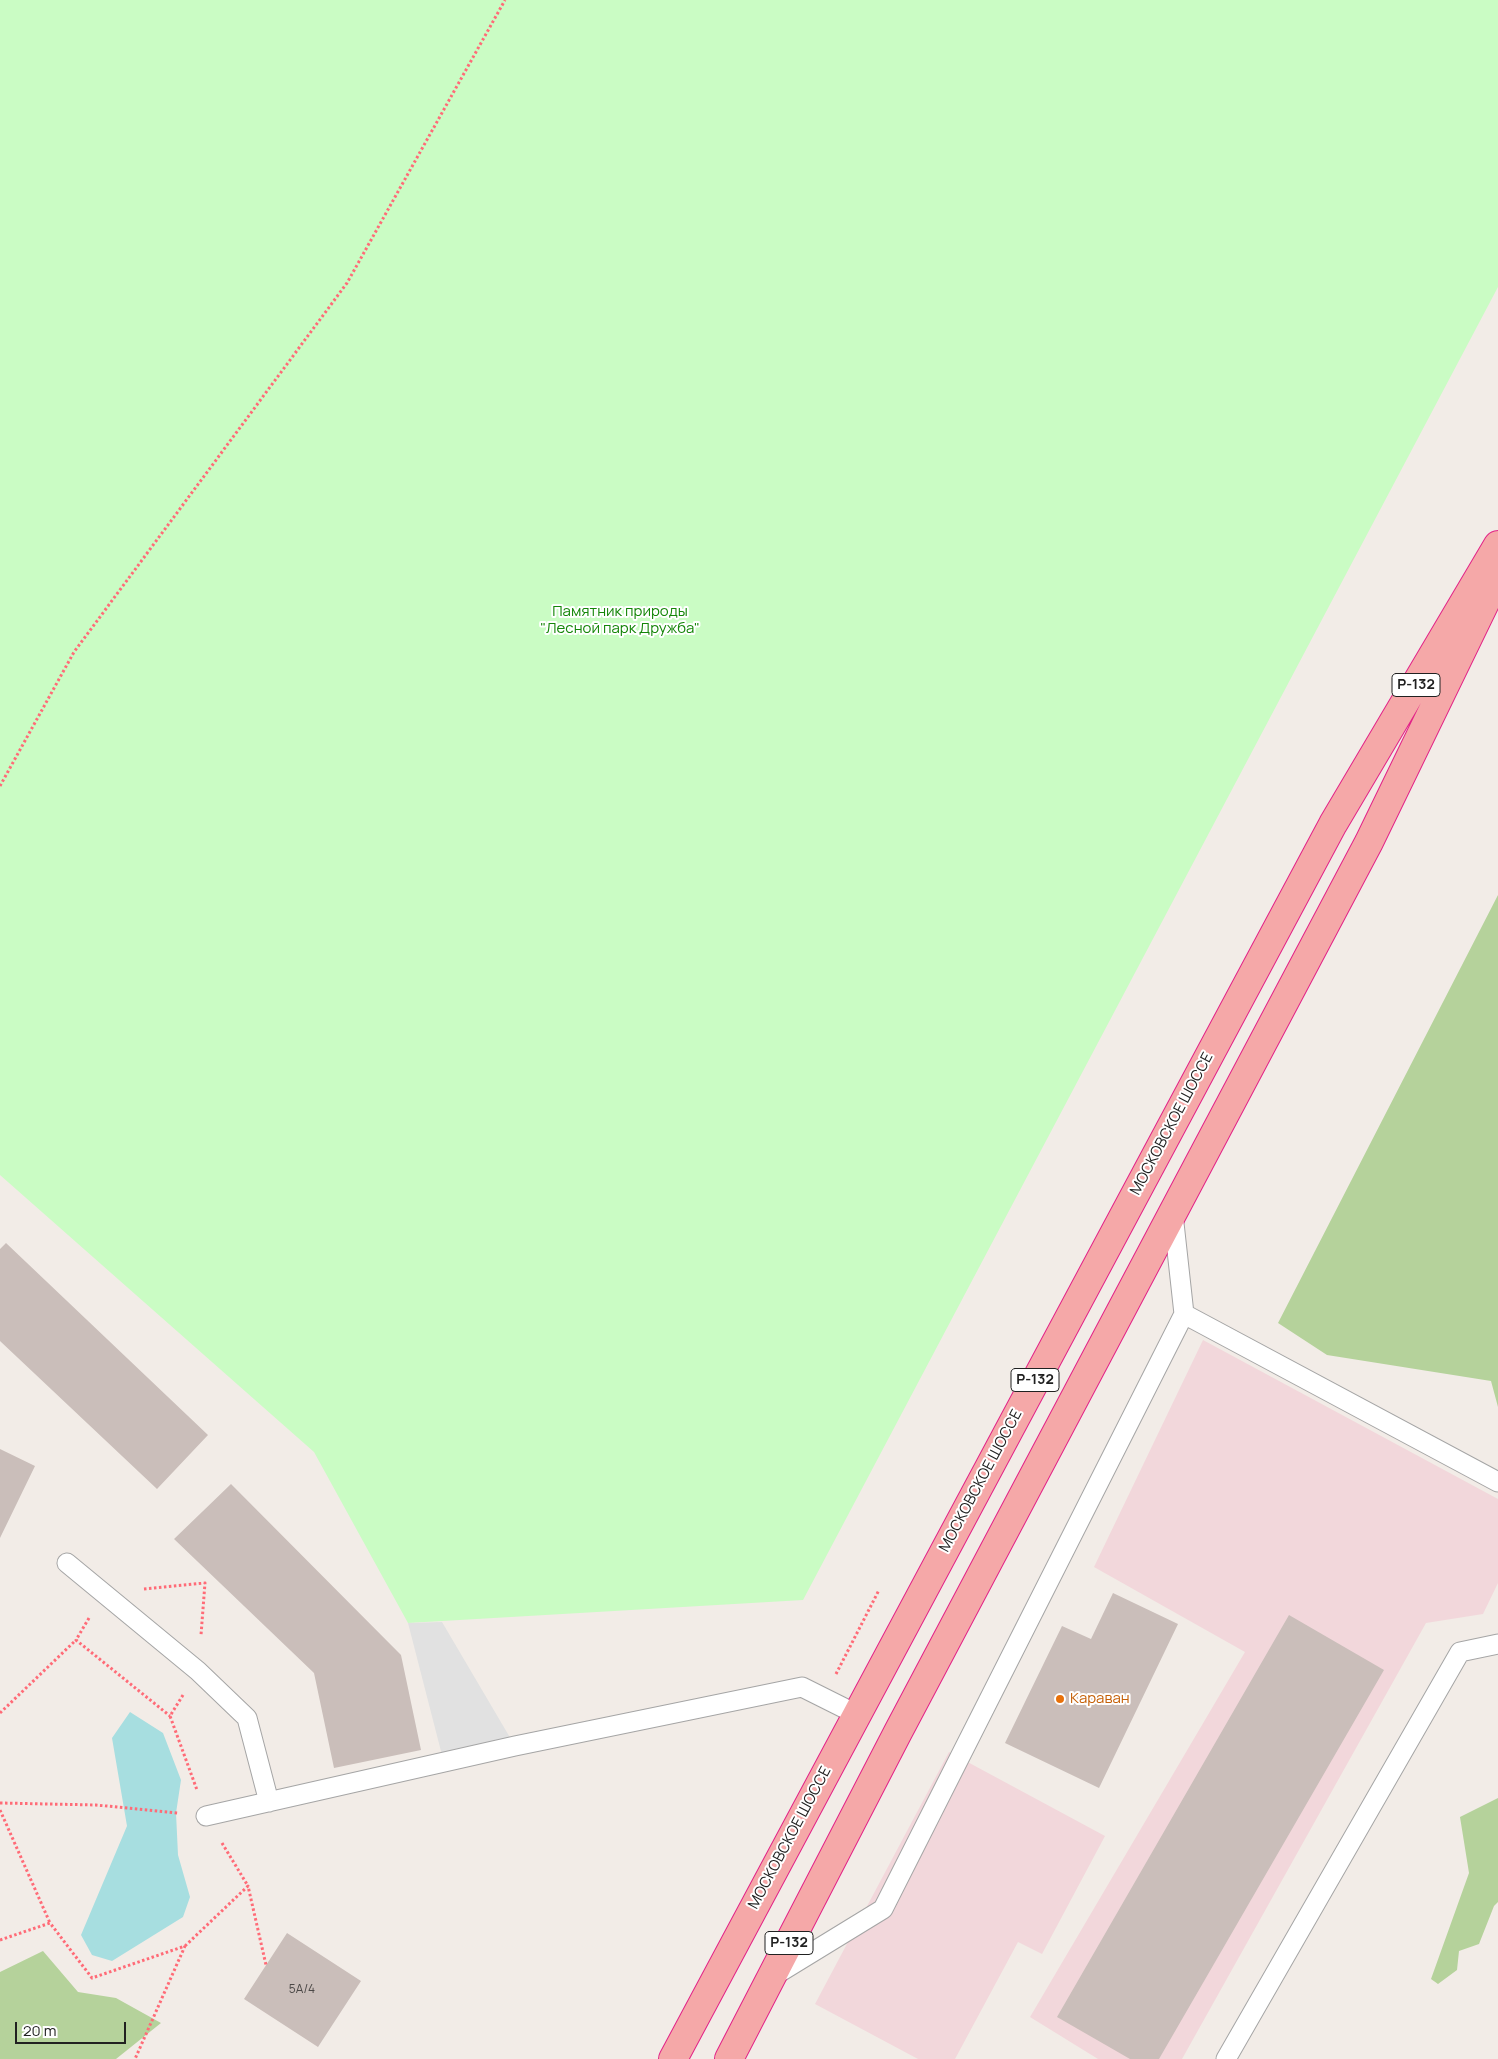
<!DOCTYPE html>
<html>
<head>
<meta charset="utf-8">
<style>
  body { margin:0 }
  #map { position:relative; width:1498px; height:2059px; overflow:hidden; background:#f2ece7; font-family:Manrope,sans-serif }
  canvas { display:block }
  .scale { position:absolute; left:15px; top:2022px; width:111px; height:22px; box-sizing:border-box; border:2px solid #212121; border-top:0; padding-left:6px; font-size:15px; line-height:18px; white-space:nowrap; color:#212121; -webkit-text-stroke:4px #fff; paint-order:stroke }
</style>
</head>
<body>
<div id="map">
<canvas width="1498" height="2059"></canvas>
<div class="scale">20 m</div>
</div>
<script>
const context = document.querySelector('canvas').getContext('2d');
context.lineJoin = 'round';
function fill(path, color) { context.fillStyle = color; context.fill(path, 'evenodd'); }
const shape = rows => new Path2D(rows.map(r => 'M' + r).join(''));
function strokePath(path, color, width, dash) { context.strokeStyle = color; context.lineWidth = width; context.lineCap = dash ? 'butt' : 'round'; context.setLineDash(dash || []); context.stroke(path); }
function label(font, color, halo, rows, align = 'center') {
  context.font = font + ' Manrope,sans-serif'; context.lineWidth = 4; context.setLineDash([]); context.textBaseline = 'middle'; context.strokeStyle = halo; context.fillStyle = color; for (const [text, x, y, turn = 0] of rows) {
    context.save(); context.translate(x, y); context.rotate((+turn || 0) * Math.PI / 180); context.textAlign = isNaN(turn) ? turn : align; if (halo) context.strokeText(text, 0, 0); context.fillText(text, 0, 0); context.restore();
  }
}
const commercial = shape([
  [1203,1340,1498,1499,1498,1583,1483,1614,1426,1623,1182,2059,1098,2059,1030,2017,1245,1652,1094,1567],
  [949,1752,1105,1836,1042,1954,1018,1942,955,2059,918,2059,815,2004]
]);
const forest = shape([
  [1498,895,1498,1407,1491,1381,1327,1355,1278,1323],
  [1498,1798,1498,1902,1494,1906,1479,1944,1459,1951,1457,1970,1438,1984,1431,1979,1469,1873,1460,1817],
  [43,1951,78,1992,116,1998,161,2023,116,2059,0,2059,0,1972]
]);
const park = shape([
  [0,0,1498,0,1498,287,803,1600,408,1623,314,1452,0,1175]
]);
const parking = shape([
  [442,1622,515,1746,444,1763,408,1623]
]);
const water = shape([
  [130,1712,163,1733,181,1780,176,1813,178,1855,190,1897,183,1917,112,1961,92,1955,81,1935,127,1826,112,1738]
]);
const building = shape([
  [6,1243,208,1435,157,1489,0,1341,0,1249],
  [0,1449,35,1466,0,1538],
  [231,1484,401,1655,421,1750,334,1768,314,1673,174,1539],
  [1113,1593,1178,1624,1099,1788,1005,1743,1062,1626,1091,1639],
  [1289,1615,1384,1670,1159,2059,1130,2059,1057,2017],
  [287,1933,361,1981,318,2047,244,1999]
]);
const path = shape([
  [0,786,74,652,347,283,505,0],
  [144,1589,205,1583,201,1635],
  [89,1618,76,1640,170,1716],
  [836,1674,879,1590],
  [183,1695,170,1716,197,1790],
  [0,1713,76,1640],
  [0,1803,96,1805,178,1813],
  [0,1810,50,1923],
  [222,1843,248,1886],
  [0,1940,50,1923,92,1978,185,1946,135,2059],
  [185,1946,248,1886,266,1965]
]);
const service = shape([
  [1173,1214,1184,1314,1498,1482],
  [67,1563,198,1671,247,1718,269,1802],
  [206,1816,515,1746,802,1687,856,1714],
  [772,1977,883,1909,1184,1314],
  [1226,2059,1460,1652,1498,1644]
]);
const trunk = shape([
  [673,2059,1333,824,1498,545],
  [729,2059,898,1732,1369,842,1495,582]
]);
const markers = [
  [1060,1699,5,"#e8710a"]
];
const numberNames = [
  ["5А/4",302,1990]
];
const shields = [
  [1416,685,48],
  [1035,1380,48],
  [789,1943,48]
];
const shieldNames = [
  ["Р-132",1416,685],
  ["Р-132",1035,1380],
  ["Р-132",789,1943]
];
const parkNames = [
  ["Памятник природы",620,612],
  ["\"Лесной парк Дружба\"",620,629]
];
const streetNames = [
  ["МОСКОВСКОЕ ШОССЕ",1172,1124,-62],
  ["МОСКОВСКОЕ ШОССЕ",981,1481,-62],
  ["МОСКОВСКОЕ ШОССЕ",790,1838,-62]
];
const foodNames = [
  ["Караван",1070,1699]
];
fill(commercial, '#f2d7db');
fill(forest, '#b5d29b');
fill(park, '#cafcc4');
fill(parking, '#e1e1e1');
fill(water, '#a7dee0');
fill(building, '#cabeba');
strokePath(service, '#a5a5a5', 21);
strokePath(trunk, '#e22287', 30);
strokePath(path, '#ff6b77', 3, [2.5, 2.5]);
strokePath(service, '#fff', 19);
strokePath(trunk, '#f5a8a8', 28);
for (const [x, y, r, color] of markers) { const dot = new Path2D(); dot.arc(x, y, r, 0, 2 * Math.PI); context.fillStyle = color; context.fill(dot); strokePath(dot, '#fff', 2); }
label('12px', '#4b4847', null, numberNames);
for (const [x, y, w] of shields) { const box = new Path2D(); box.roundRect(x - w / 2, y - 11.5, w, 23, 4); context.fillStyle = '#fff'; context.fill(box); strokePath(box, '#212121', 1); }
label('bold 14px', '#212121', null, shieldNames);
label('15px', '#148608', '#fff', parkNames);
label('15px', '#212121', '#fff', streetNames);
label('15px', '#c56008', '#fff', foodNames, 'left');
</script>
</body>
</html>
